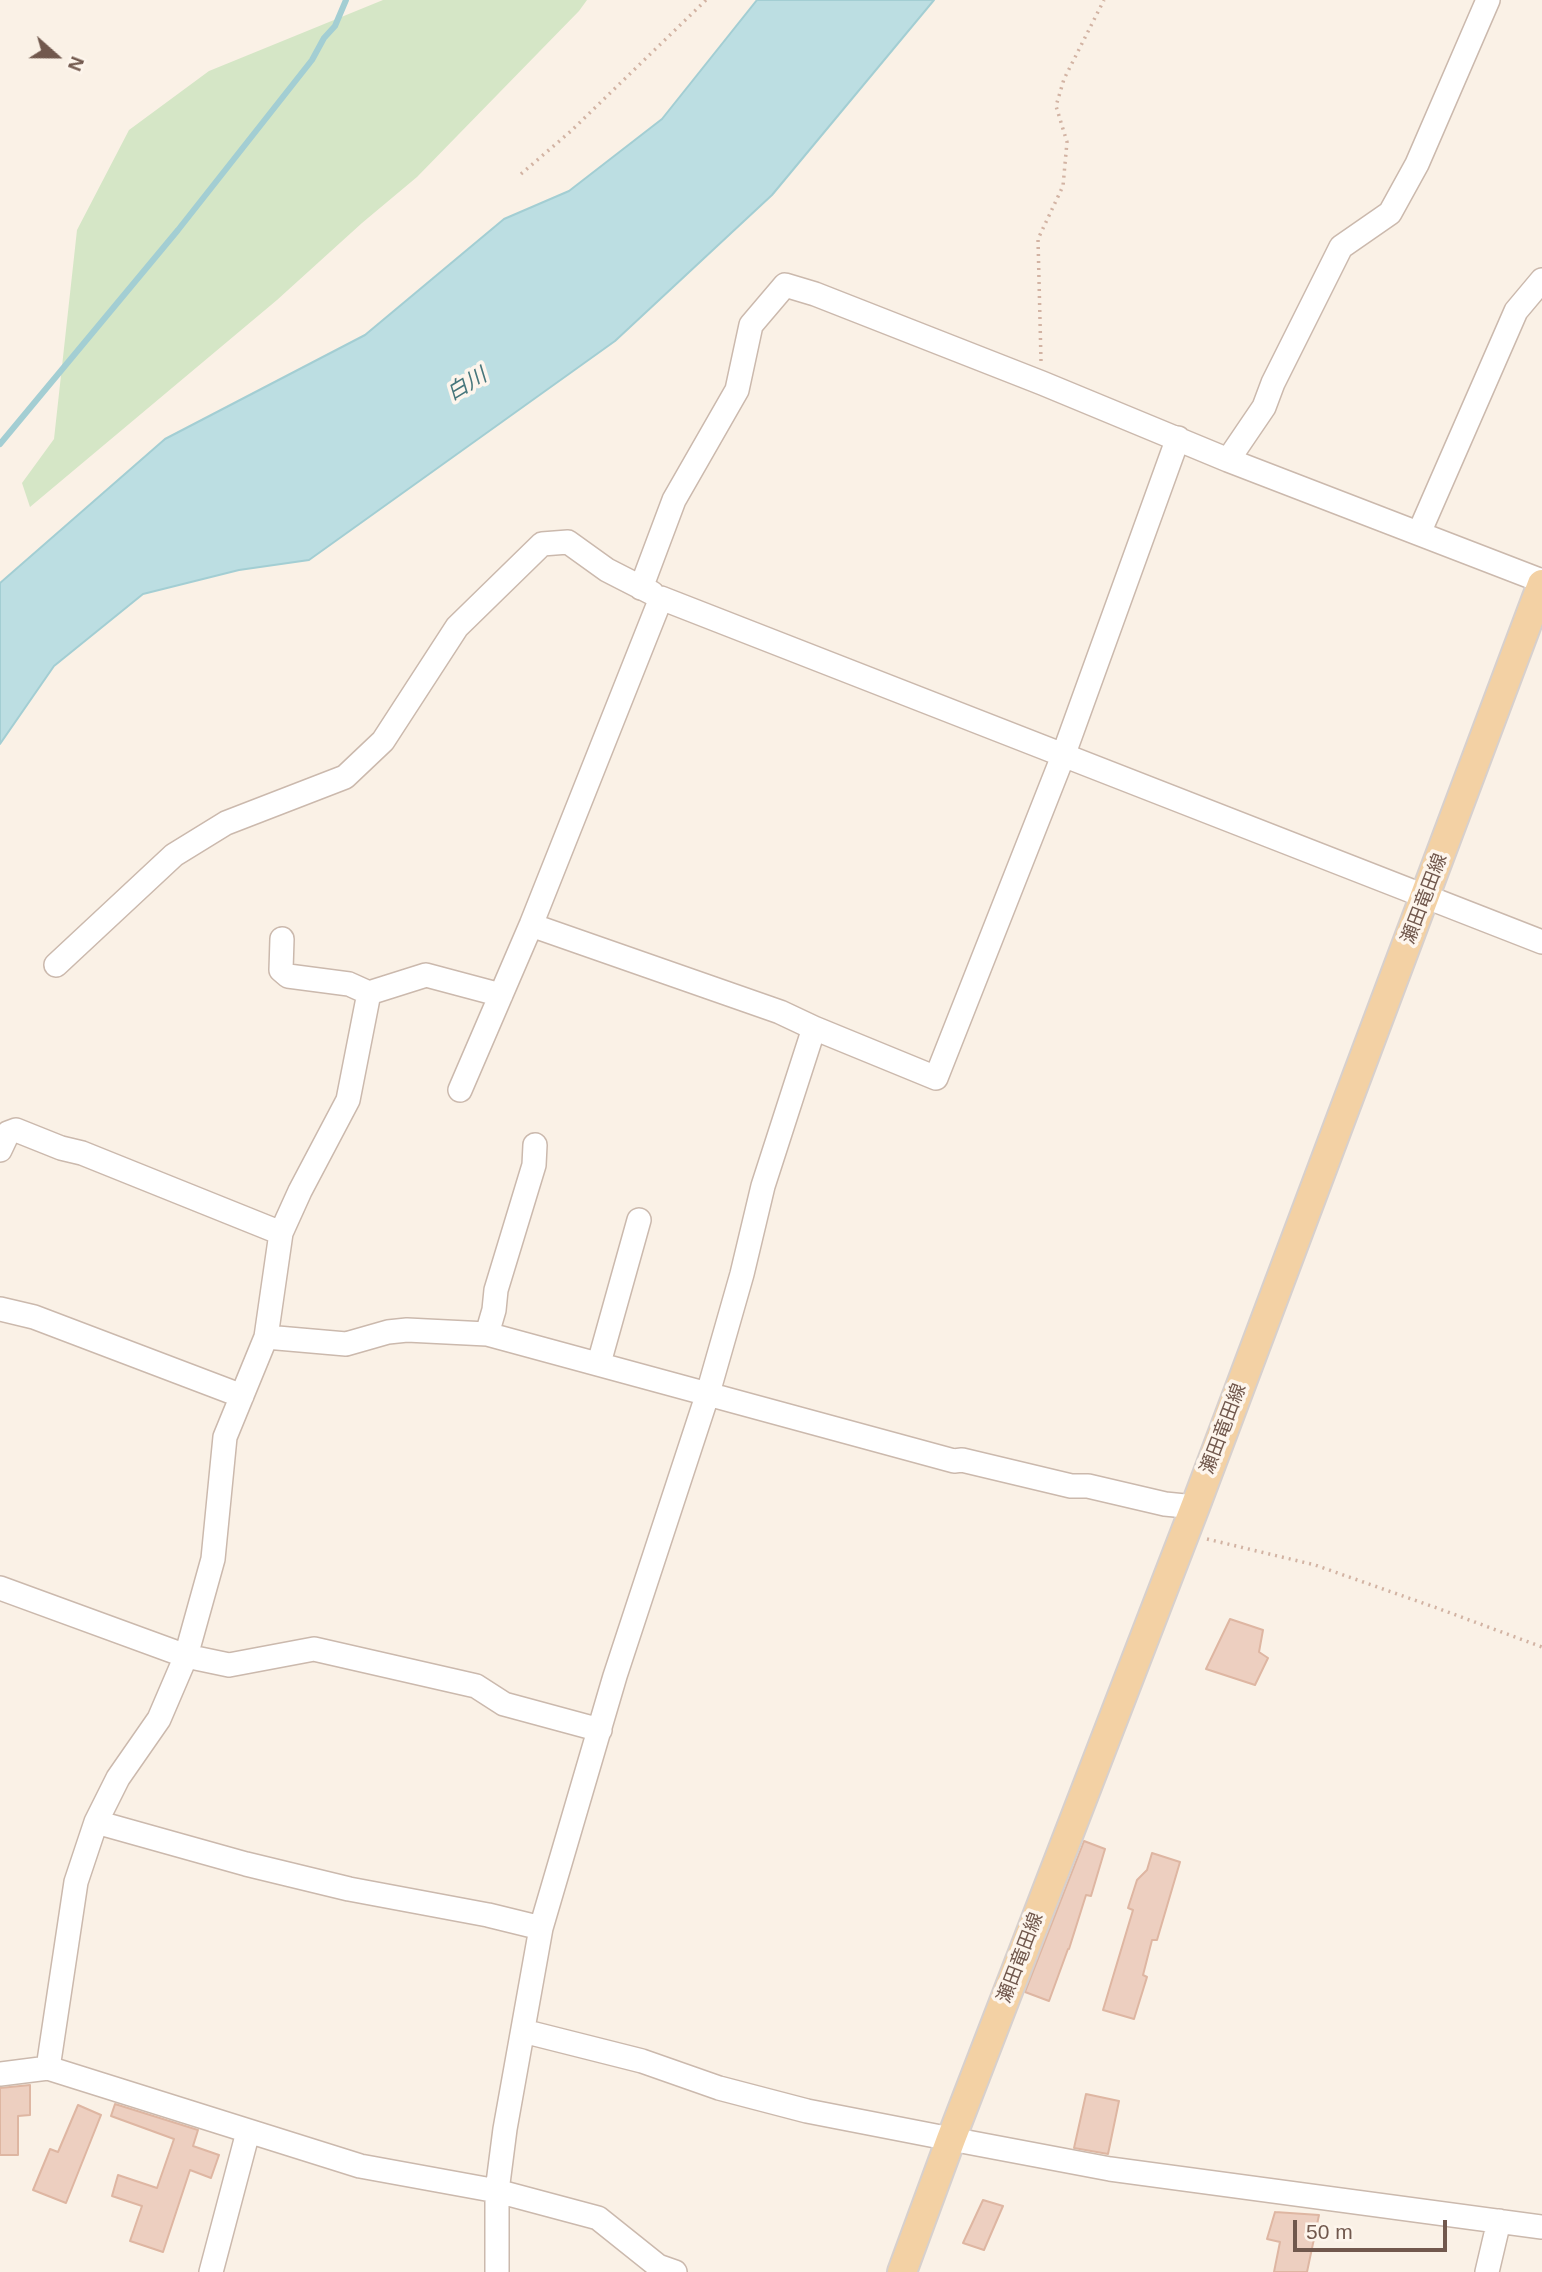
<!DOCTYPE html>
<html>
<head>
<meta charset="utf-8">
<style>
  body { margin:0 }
  #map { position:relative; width:1542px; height:2272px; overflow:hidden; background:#faf1e6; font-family:Helvetica,sans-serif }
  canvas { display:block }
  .north { position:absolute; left:21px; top:21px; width:70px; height:70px; -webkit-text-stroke:5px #fdf5ec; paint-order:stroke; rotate:111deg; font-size:19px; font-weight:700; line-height:28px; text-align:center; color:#71584d }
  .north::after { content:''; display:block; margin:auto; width:24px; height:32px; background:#71584d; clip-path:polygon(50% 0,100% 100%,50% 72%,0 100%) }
  .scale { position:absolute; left:1293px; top:2220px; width:154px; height:32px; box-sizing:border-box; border:4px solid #71584d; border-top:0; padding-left:9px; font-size:21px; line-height:24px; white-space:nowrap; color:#71584d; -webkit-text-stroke:5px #fdf5ec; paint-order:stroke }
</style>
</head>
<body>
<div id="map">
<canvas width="1542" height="2272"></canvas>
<div class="north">N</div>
<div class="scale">50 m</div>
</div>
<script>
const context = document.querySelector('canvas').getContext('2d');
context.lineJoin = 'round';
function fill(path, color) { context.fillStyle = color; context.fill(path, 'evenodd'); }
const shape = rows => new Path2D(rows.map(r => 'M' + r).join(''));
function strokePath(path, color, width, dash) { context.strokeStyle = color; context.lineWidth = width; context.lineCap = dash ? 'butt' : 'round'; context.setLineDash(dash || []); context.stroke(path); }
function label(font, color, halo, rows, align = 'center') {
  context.font = font + ' Helvetica,"Noto Sans JP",sans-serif'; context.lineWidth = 7; context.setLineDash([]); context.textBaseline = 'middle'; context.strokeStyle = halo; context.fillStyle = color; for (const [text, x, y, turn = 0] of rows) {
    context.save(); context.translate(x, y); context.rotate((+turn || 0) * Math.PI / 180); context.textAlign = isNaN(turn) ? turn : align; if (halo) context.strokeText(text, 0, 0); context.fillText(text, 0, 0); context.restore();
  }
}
const green = shape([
  [383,0,587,0,579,11,417,177,362,223,277,300,30,507,22,483,54,439,77,230,129,130,209,71]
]);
const water = shape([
  [757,0,934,0,772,195,615,341,309,560,239,570,143,594,54,666,0,744,0,583,165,439,365,335,504,219,569,191,662,119,757,0]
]);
const stream = shape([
  [0,444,178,230,312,60,324,38,335,26,346,0]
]);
const building = shape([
  [1230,1619,1263,1630,1259,1652,1268,1658,1255,1685,1206,1669,1230,1619],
  [1084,1841,1105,1849,1091,1896,1086,1895,1069,1949,1068,1949,1049,2001,1025,1992,1084,1841],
  [1152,1853,1180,1862,1157,1940,1152,1940,1143,1975,1147,1977,1134,2019,1103,2010,1133,1910,1128,1908,1137,1880,1147,1870,1152,1853],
  [30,2085,30,2115,18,2116,18,2155,0,2155,0,2088,30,2085],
  [1086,2094,1119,2101,1108,2154,1074,2148,1086,2094],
  [115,2104,198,2130,193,2146,219,2155,211,2178,190,2170,163,2252,130,2241,142,2206,112,2196,118,2175,157,2188,174,2139,111,2116,115,2104],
  [78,2105,101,2115,66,2203,33,2190,50,2149,58,2152,78,2105],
  [983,2200,1003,2206,984,2250,963,2243,983,2200],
  [1275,2212,1319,2215,1307,2272,1274,2272,1280,2242,1267,2239,1275,2212]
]);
const path = shape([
  [521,174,571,131,706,0],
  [1041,361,1038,239,1063,186,1067,142,1056,106,1064,79,1104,0],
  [1207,1539,1315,1565,1437,1608,1542,1647]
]);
const minor = shape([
  [1228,460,1264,407,1273,383,1341,247,1390,213,1417,164,1488,0],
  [1419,533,1516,311,1542,280],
  [641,588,674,500,737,390,751,325,785,285,815,294,1042,383,1228,460,1542,581],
  [531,925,780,1012,814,1028,936,1078,1063,756,1178,438],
  [282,939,281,970,288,976,349,984,369,993],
  [56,965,174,855,226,823,345,777,383,741,457,627,542,544,568,542,607,570,652,593],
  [460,1090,531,925,661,598,1542,942],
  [0,1150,8,1133,16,1130,61,1148,82,1153,281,1233],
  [0,1309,34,1317,242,1396],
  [487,1334,494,1310,496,1290,534,1165,535,1145],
  [266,1337,346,1344,388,1332,407,1330,487,1334,954,1461,962,1460,1071,1486,1088,1486,1165,1504,1195,1507],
  [599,1363,639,1220],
  [0,1588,186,1656,229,1665,314,1649,476,1686,504,1704,600,1730],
  [96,1822,246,1864,349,1889,488,1915,541,1928],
  [523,2031,642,2061,719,2088,807,2111,951,2139,1110,2169,1542,2227],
  [48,2068,76,1882,96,1822,118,1778,159,1719,186,1656,213,1559,225,1437,266,1337,281,1233,300,1191,348,1100,369,993,426,975,501,995],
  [0,2074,48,2068,360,2166,497,2191,598,2218,658,2266,675,2272],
  [211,2272,248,2132],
  [497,2272,497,2191,505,2129,541,1928,615,1676,708,1393,742,1274,763,1186,814,1028],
  [1487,2272,1499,2221]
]);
const major = shape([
  [902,2272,951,2139,1195,1507,1542,584]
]);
const streetNames = [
  ["瀬田竜田線",1425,899,-69],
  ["瀬田竜田線",1224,1429,-69],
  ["瀬田竜田線",1021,1958,-69]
];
const waterNames = [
  ["白川",467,385,-31]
];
fill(green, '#d5e6c6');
fill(water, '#bcdee2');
strokePath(water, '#a3ced3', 2);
strokePath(stream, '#a3ced3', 6);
fill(building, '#edcfc0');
strokePath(building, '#deb6a2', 2);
strokePath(minor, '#cbb9ad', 26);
strokePath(major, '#d7d0cd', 32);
strokePath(path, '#d2b3a3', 3.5, [2, 5]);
strokePath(minor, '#fff', 23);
strokePath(major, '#f3d1a4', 28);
label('19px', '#71584d', '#fdf5ec', streetNames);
label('italic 21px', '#46767b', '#fdf5ec', waterNames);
</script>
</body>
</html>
